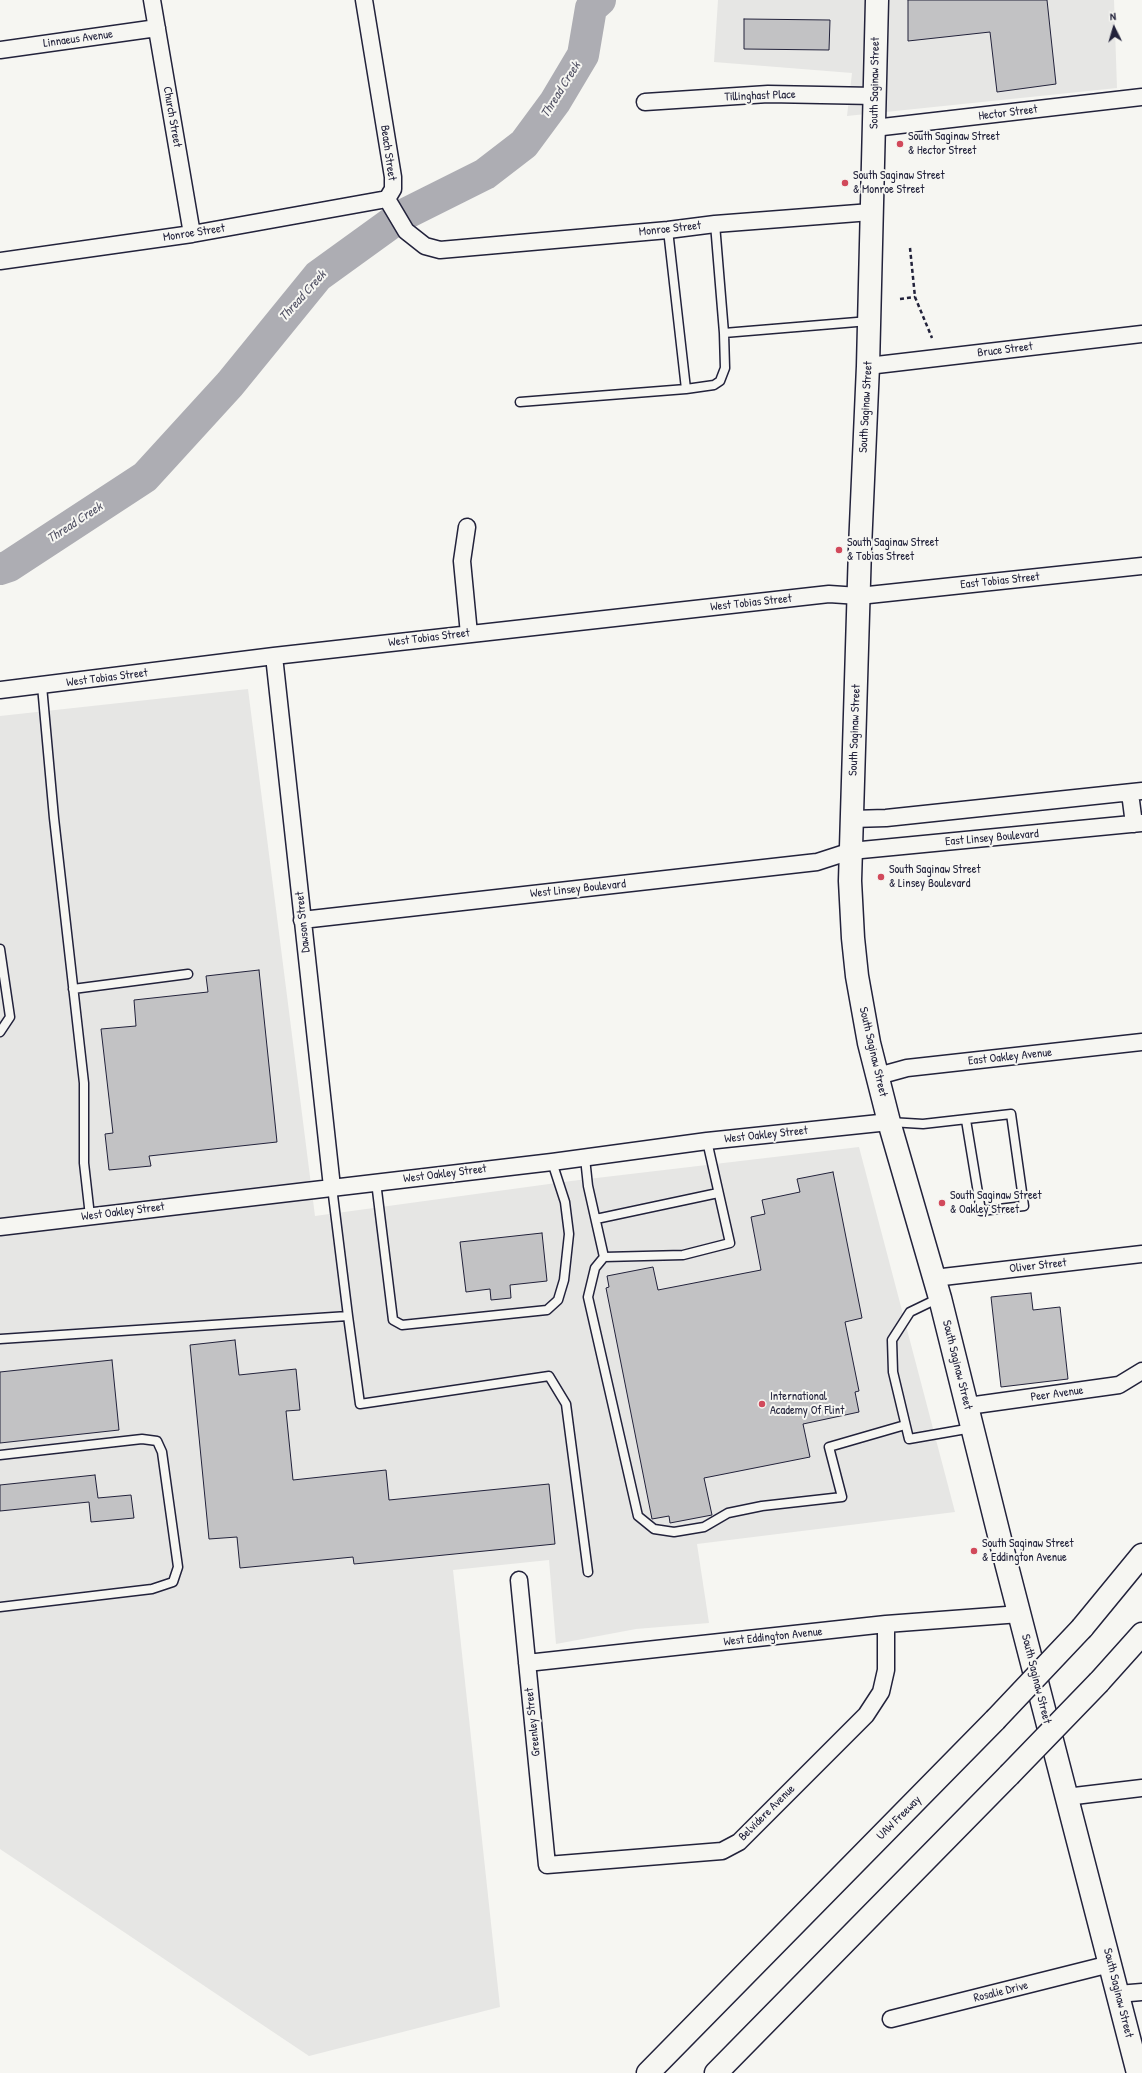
<!DOCTYPE html>
<html>
<head>
<meta charset="utf-8">
<style>
  body { margin:0 }
  #map { position:relative; width:1142px; height:2073px; overflow:hidden; background:#f6f6f2; font-family:"Patrick Hand",sans-serif }
  canvas { display:block }
  .north { position:absolute; left:1094px; top:8px; width:40px; height:40px; -webkit-text-stroke:3px #f6f6f2; paint-order:stroke; rotate:355deg; font-size:11px; font-weight:700; line-height:16px; text-align:center; color:#22223b }
  .north::after { content:''; display:block; margin:auto; width:14px; height:18px; background:#22223b; clip-path:polygon(50% 0,100% 100%,50% 72%,0 100%) }
</style>
</head>
<body>
<div id="map">
<canvas width="1142" height="2073"></canvas>
<div class="north">N</div>
</div>
<script>
const context = document.querySelector('canvas').getContext('2d');
context.lineJoin = 'round';
function fill(path, color) { context.fillStyle = color; context.fill(path, 'evenodd'); }
const shape = rows => new Path2D(rows.map(r => 'M' + r).join(''));
function strokePath(path, color, width, dash) { context.strokeStyle = color; context.lineWidth = width; context.lineCap = dash ? 'butt' : 'round'; context.setLineDash(dash || []); context.stroke(path); }
function label(font, color, halo, rows, align = 'center') {
  context.font = font + ' "Patrick Hand",sans-serif'; context.lineWidth = 4; context.setLineDash([]); context.textBaseline = 'middle'; context.strokeStyle = halo; context.fillStyle = color; for (const [text, x, y, turn = 0] of rows) {
    context.save(); context.translate(x, y); context.rotate((+turn || 0) * Math.PI / 180); context.textAlign = isNaN(turn) ? turn : align; if (halo) context.strokeText(text, 0, 0); context.fillText(text, 0, 0); context.restore();
  }
}
const built = shape([
  [718,0,1114,0,1117,88,847,116,852,73,714,62],
  [248,689,315,1216,571,1181,859,1147,955,1512,697,1544,709,1623,636,1629,556,1644,549,1560,453,1570,500,2007,309,2056,0,1849,0,716]
]);
const river = shape([
  [0,569,9,566,145,477,230,384,318,276,401,216,485,174,524,144,555,102,583,55,591,8,600,0]
]);
const building = shape([
  [908,0,1047,0,1056,84,997,92,990,32,908,41,908,0],
  [744,19,830,20,829,50,744,49,744,19],
  [259,970,277,1142,149,1156,151,1166,109,1170,105,1134,113,1133,101,1029,136,1026,134,1000,208,992,206,976,259,970],
  [833,1172,862,1318,845,1322,859,1391,855,1392,859,1412,803,1424,810,1457,704,1478,712,1515,670,1523,669,1516,652,1519,606,1288,609,1287,607,1276,653,1267,658,1290,761,1270,751,1217,765,1214,762,1200,800,1192,797,1179,833,1172],
  [542,1233,547,1281,510,1285,511,1298,491,1300,490,1289,466,1292,460,1242,542,1233],
  [1031,1293,1033,1310,1060,1307,1068,1379,1001,1387,991,1297,1031,1293],
  [235,1340,239,1375,296,1369,300,1410,286,1411,293,1480,386,1470,389,1500,549,1484,555,1544,354,1564,353,1557,240,1568,237,1537,209,1539,190,1345,235,1340],
  [112,1360,119,1430,0,1443,0,1372,112,1360],
  [95,1475,98,1498,131,1495,134,1518,91,1522,89,1502,0,1511,0,1485,95,1475]
]);
const path = shape([
  [910,248,915,297,932,338],
  [900,299,915,297]
]);
const lane = shape([
  [668,230,686,389],
  [724,333,869,321],
  [520,402,686,389,714,385,720,381,725,368,724,333,715,224],
  [42,686,54,818,84,1083,84,1163,90,1216],
  [0,949,10,1017,0,1032],
  [73,989,188,974],
  [890,1122,923,1124,1011,1114,1024,1206,981,1211,966,1120],
  [707,1141,730,1243,683,1255,604,1257,595,1268,588,1297,638,1516,654,1529,674,1532,704,1527,728,1513,762,1506,842,1497,829,1447,905,1425],
  [585,1158,588,1186,604,1257],
  [376,1182,393,1320,402,1325,547,1310,558,1300,564,1280,569,1234,565,1202,552,1162],
  [596,1219,718,1193],
  [939,1298,910,1312,892,1340,893,1372,909,1439,972,1428],
  [348,1316,360,1404,549,1376,566,1404,588,1572],
  [0,1339,348,1316,332,1187],
  [0,1455,142,1439,157,1441,162,1452,178,1567,173,1582,152,1589,0,1607]
]);
const street = shape([
  [152,0,192,234],
  [364,0,393,177,393,189,387,199],
  [0,50,157,28],
  [645,102,768,94,875,96],
  [874,128,1142,97],
  [387,199,406,231,425,246,440,250,668,230,715,224,871,212],
  [0,261,192,234,387,199],
  [868,366,1142,334],
  [467,527,462,561,469,634],
  [274,656,332,1187],
  [0,690,274,656,829,594,859,596,1142,566],
  [1130,793,1134,824],
  [852,819,886,818,1142,791],
  [302,920,817,862,851,851,1142,823],
  [878,1076,907,1068,1142,1042],
  [0,1227,552,1162,707,1141,889,1122],
  [934,1278,1142,1254],
  [968,1406,1119,1385,1142,1371],
  [519,1580,547,1865,722,1851,739,1842,866,1715,881,1692,886,1670,886,1624],
  [527,1663,886,1624,1020,1614],
  [1066,1797,1142,1788],
  [1118,1994,1142,1992],
  [891,2019,1110,1964]
]);
const secondary = shape([
  [877,0,868,366,860,548,850,881,853,938,857,976,869,1043,889,1122,940,1298,1002,1547,1138,2073]
]);
const highway = shape([
  [1082,1628,1142,1555],
  [1099,1682,1142,1634],
  [648,2073,995,1720],
  [716,2073,1009,1775]
]);
const highwayBridge = shape([
  [995,1720,1082,1628],
  [1009,1775,1099,1682]
]);
const markers = [
  [900,144,4,"#d1495b"],
  [845,183,4,"#d1495b"],
  [839,550,4,"#d1495b"],
  [881,877,4,"#d1495b"],
  [942,1203,4,"#d1495b"],
  [762,1404,4,"#d1495b"],
  [974,1551,4,"#d1495b"]
];
const streetNames = [
  ["Linnaeus Avenue",78,39,-8],
  ["South Saginaw Street",875,83,-89],
  ["Tillinghast Place",760,96,-2],
  ["Hector Street",1008,113,-7],
  ["Church Street",172,117,80],
  ["Beach Street",388,153,82],
  ["Monroe Street",670,229,-6],
  ["Monroe Street",194,233,-9],
  ["Bruce Street",1005,350,-7],
  ["South Saginaw Street",866,407,-87],
  ["East Tobias Street",1000,581,-6],
  ["West Tobias Street",751,603,-6],
  ["West Tobias Street",429,638,-7],
  ["West Tobias Street",107,678,-7],
  ["South Saginaw Street",855,730,-88],
  ["East Linsey Boulevard",992,838,-5],
  ["West Linsey Boulevard",578,889,-6],
  ["Dawson Street",303,922,-96],
  ["South Saginaw Street",873,1052,77],
  ["East Oakley Avenue",1010,1057,-6],
  ["West Oakley Street",766,1135,-6],
  ["West Oakley Street",445,1174,-7],
  ["West Oakley Street",123,1212,-7],
  ["Oliver Street",1038,1266,-6],
  ["South Saginaw Street",957,1365,76],
  ["Peer Avenue",1057,1394,-8],
  ["West Eddington Avenue",773,1637,-6],
  ["South Saginaw Street",1036,1679,76],
  ["Greenley Street",533,1722,-96],
  ["Belvidere Avenue",767,1813,-45],
  ["UAW Freeway",899,1818,-45],
  ["Rosalie Drive",1001,1992,-14],
  ["South Saginaw Street",1118,1993,76]
];
const poiNames = [
  ["South Saginaw Street",908,137],
  ["& Hector Street",908,151],
  ["South Saginaw Street",853,176],
  ["& Monroe Street",853,190],
  ["South Saginaw Street",847,543],
  ["& Tobias Street",847,557],
  ["South Saginaw Street",889,870],
  ["& Linsey Boulevard",889,884],
  ["South Saginaw Street",950,1196],
  ["& Oakley Street",950,1210],
  ["International",770,1397],
  ["Academy Of Flint",770,1411],
  ["South Saginaw Street",982,1544],
  ["& Eddington Avenue",982,1558]
];
const waterNames = [
  ["Thread Creek",561,90,-58],
  ["Thread Creek",303,296,-48],
  ["Thread Creek",75,523,-33]
];
fill(built, '#e6e6e4');
strokePath(river, '#adadb3', 32);
fill(building, '#c2c2c4');
strokePath(building, '#22223b', 1);
strokePath(lane, '#22223b', 11);
strokePath(street, '#22223b', 19);
strokePath(secondary, '#22223b', 25);
strokePath(highway, '#22223b', 25);
strokePath(path, '#22223b', 2.5, [4, 3]);
strokePath(lane, '#f6f6f2', 8);
strokePath(street, '#f6f6f2', 16);
strokePath(secondary, '#f6f6f2', 22);
strokePath(highway, '#f6f6f2', 22);
strokePath(highwayBridge, '#22223b', 25, []);
strokePath(highwayBridge, '#f6f6f2', 22);
for (const [x, y, r, color] of markers) { const dot = new Path2D(); dot.arc(x, y, r, 0, 2 * Math.PI); context.fillStyle = color; context.fill(dot); strokePath(dot, '#f6f6f2', 1.5); }
label('12px', '#22223b', '#f6f6f2', streetNames);
label('12px', '#22223b', '#f6f6f2', poiNames, 'left');
label('italic 13px', '#535365', '#f6f6f2', waterNames);
</script>
</body>
</html>
